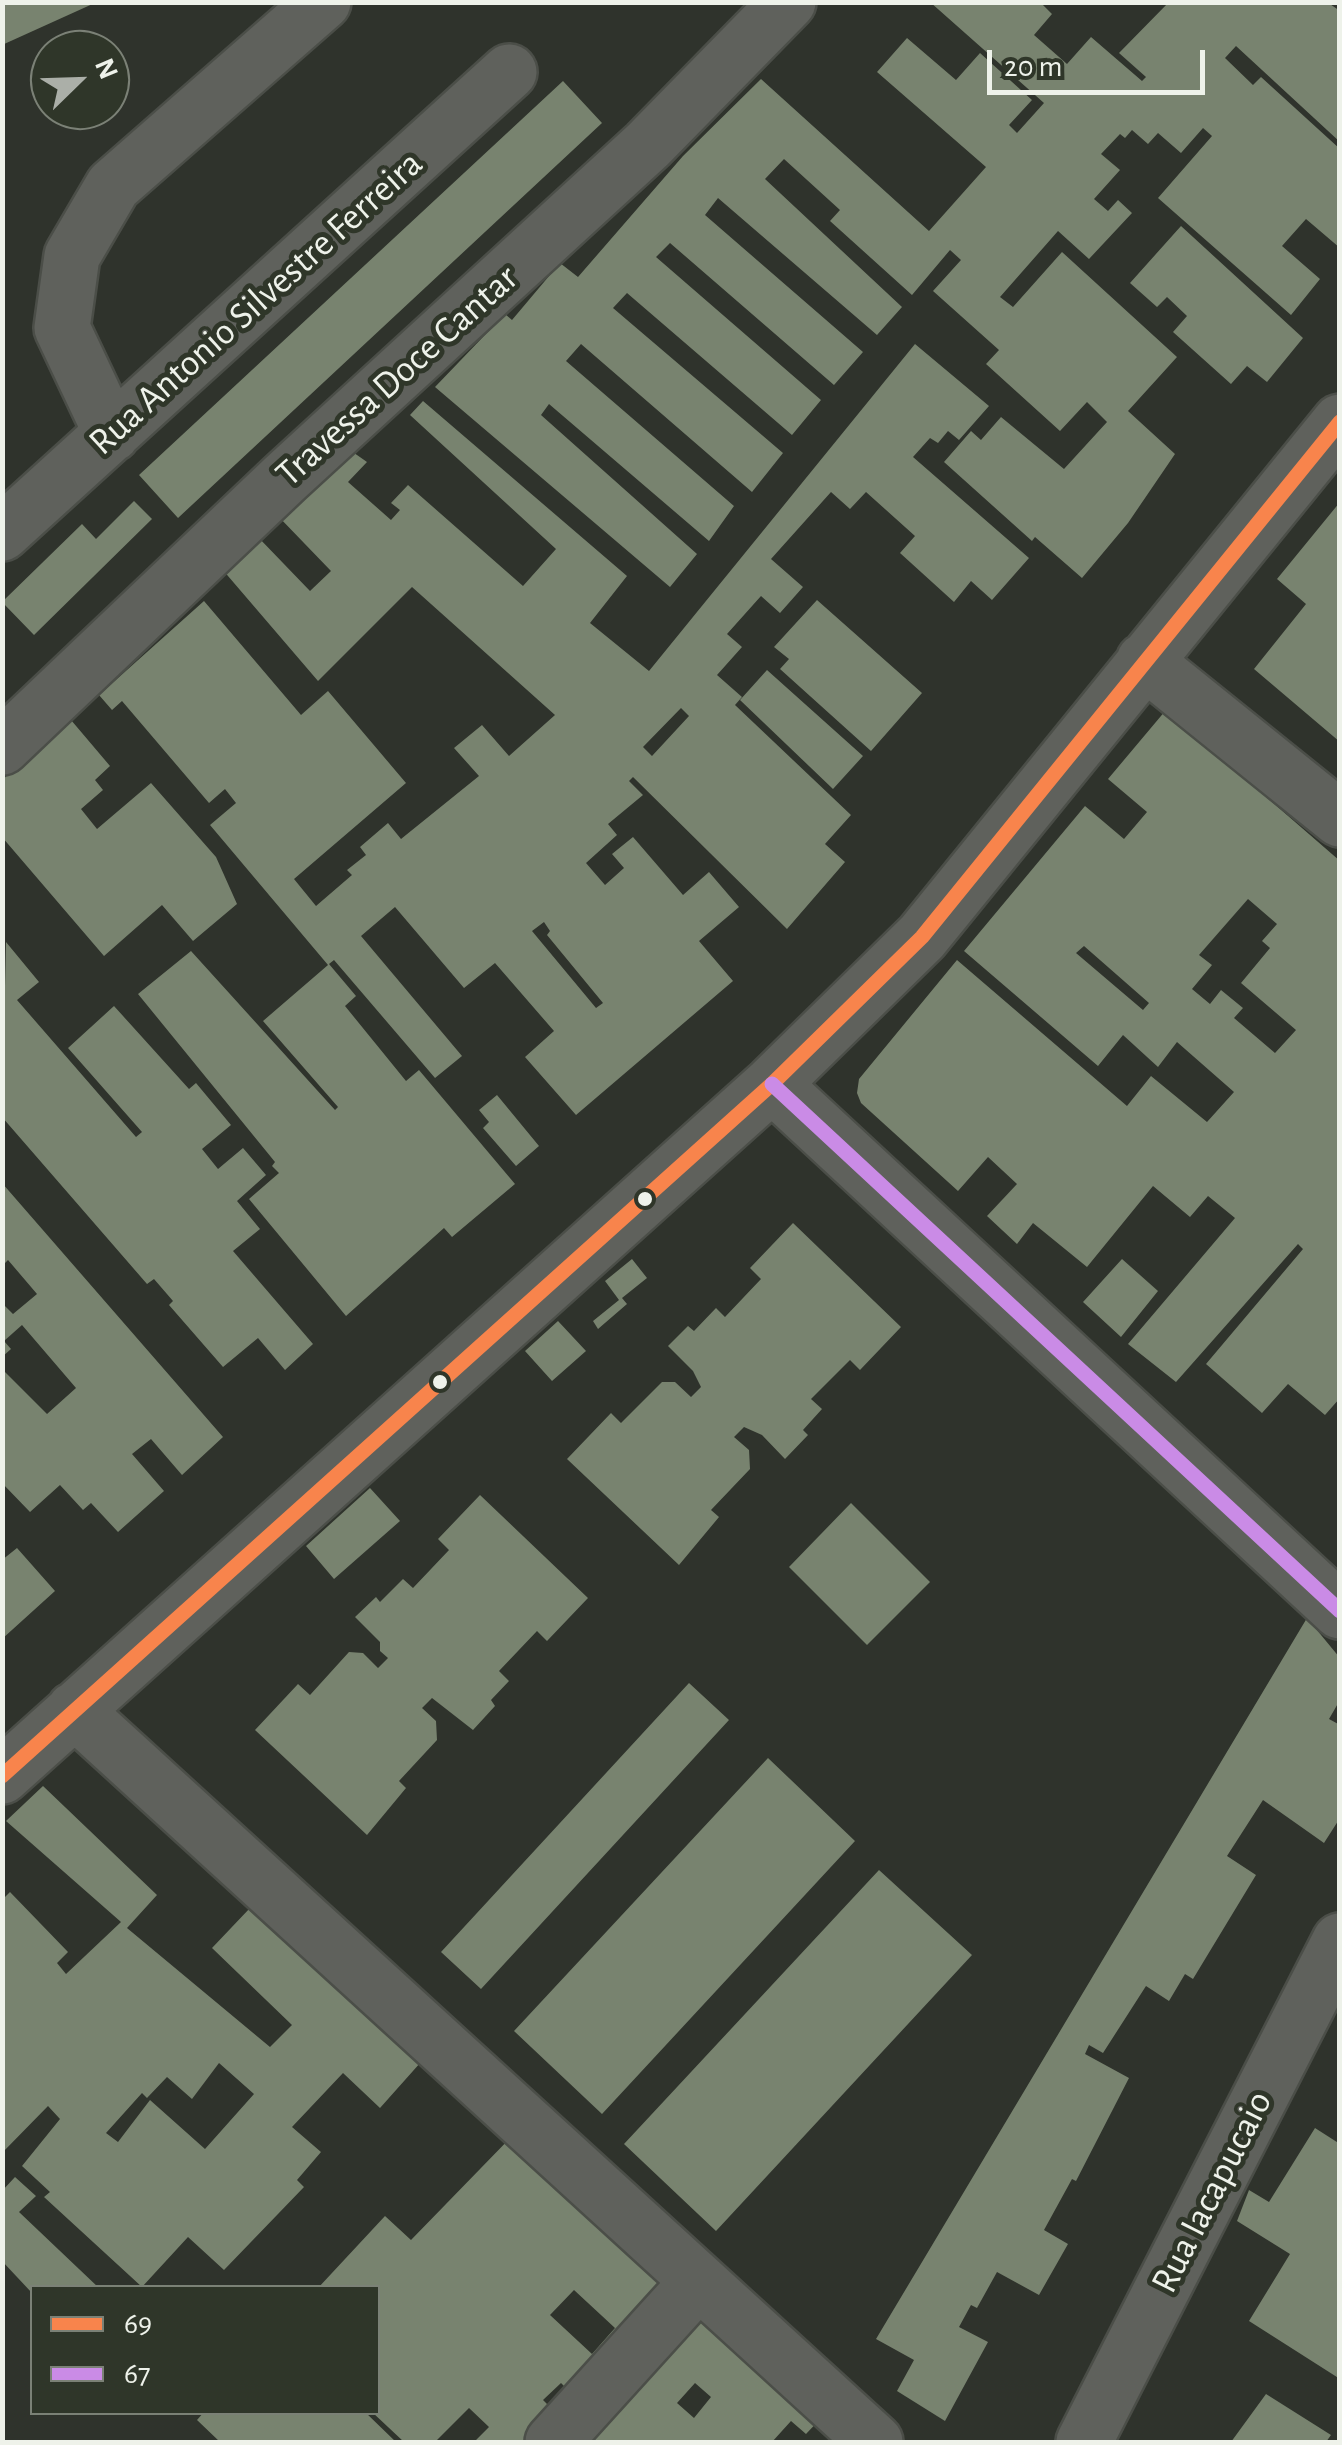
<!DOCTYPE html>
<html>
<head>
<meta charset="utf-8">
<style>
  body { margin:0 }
  #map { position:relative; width:1342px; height:2445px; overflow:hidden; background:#2f332c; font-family:"Alegreya Sans",sans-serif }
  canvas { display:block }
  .frame { position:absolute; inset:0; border:5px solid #eef2ea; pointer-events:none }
  .legend { position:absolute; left:30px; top:2285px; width:350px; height:130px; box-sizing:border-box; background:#2f3629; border:2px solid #7b8176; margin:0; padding:12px 18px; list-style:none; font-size:30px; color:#eef2ea }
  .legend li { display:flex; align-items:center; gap:20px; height:50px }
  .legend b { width:50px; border:2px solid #7b8176 }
  .north { position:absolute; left:30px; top:30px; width:100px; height:100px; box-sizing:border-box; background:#2f3629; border:2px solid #7b8176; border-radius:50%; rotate:67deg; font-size:28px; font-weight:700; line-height:40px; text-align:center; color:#eef2ea }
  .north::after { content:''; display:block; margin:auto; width:35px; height:45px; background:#abafa8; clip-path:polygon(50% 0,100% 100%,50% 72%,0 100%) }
  .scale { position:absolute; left:987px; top:50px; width:218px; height:45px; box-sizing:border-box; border:5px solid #eef2ea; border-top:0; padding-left:12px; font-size:30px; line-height:35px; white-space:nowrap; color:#eef2ea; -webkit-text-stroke:8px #2f3629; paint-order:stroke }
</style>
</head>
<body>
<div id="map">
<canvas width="1342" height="2445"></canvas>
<div class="frame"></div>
<ul class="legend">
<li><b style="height:12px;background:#f8844c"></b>69</li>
<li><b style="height:12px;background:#ca8be6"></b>67</li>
</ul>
<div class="north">N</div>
<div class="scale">20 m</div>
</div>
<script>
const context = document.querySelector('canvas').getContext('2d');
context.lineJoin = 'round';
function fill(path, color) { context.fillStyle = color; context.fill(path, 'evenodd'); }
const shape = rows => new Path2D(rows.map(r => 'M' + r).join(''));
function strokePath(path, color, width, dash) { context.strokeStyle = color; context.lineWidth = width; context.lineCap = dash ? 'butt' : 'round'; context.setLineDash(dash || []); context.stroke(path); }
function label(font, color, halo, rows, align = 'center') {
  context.font = font + ' "Alegreya Sans",sans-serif'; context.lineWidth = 10; context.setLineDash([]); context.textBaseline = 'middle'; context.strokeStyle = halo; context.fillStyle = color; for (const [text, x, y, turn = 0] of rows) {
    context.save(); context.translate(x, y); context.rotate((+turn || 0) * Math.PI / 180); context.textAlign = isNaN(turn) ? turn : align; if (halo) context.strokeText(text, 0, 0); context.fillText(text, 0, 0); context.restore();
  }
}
const building = shape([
  [2,2,97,2,2,45],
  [930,2,1040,2,1052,14,1034,35,1067,64,1091,37,1142,81,1146,77,1119,53,1169,2,1327,2,1340,11,1340,142,1236,46,1225,58,1253,85,1261,77,1340,149,1340,248,1306,219,1282,246,1320,279,1291,315,1158,198,1212,136,1203,128,1181,153,1158,133,1148,144,1132,130,1125,138,1120,134,1101,154,1120,170,1094,199,1108,211,1118,200,1132,213,1089,259,1058,231,1000,297,1013,307,1062,252,1177,357,1128,411,1175,454,1128,523,1082,578,1035,537,1032,541,944,462,971,431,981,440,1001,417,1064,469,1107,422,1087,402,1060,431,986,364,999,350,933,291,961,260,950,250,912,295,830,221,840,210,784,159,765,179,902,307,877,335,718,198,705,215,863,352,834,385,670,243,656,257,821,400,792,435,627,293,613,308,783,453,752,492,581,344,566,361,734,506,709,541,549,404,541,415,697,554,670,587,435,387,505,314,512,320,560,263,578,277,683,156,761,79,929,231,986,167,877,72,907,38,956,80,980,53,1032,100,1009,125,1017,133,1044,103],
  [563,81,602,123,178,518,139,475],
  [1181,226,1303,338,1267,382,1247,366,1231,384,1173,332,1187,316,1167,297,1157,307,1130,283],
  [915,344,989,406,959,440,948,431,938,443,930,438,913,457,1029,558,992,600,971,581,954,602,900,553,915,536,866,492,850,509,831,492,771,559,803,587,780,613,761,596,727,634,742,647,717,675,742,697,735,705,851,815,825,844,845,862,787,929,633,777,629,781,643,795,608,824,617,835,586,863,605,885,624,868,612,854,633,837,683,895,709,872,739,907,699,941,733,981,576,1115,525,1057,554,1031,495,963,464,988,395,907,361,936,462,1056,435,1078,334,960,329,964,356,996,345,1006,406,1081,419,1070,515,1184,452,1237,444,1228,346,1316,249,1199,279,1173,272,1166,275,1162,138,994,191,951,335,1110,338,1107,263,1021,328,965,210,825,236,803,225,789,209,803,122,701,112,710,99,695,204,601,301,715,328,691,406,783,294,879,316,906,352,875,347,870,366,855,360,847,388,823,401,839,479,776,454,748,482,725,509,756,555,715,412,587,318,681,222,569,257,536,310,591,331,571,277,515,303,490,310,495,347,448,367,462,348,482,391,520,400,510,391,503,408,485,523,586,556,549,410,415,423,401,627,576,590,623,649,671],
  [681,708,689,716,652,756,643,747],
  [544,922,550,931,547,935,603,1003,596,1008,532,931],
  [134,501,152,519,34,635,2,602,82,524,96,539],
  [1340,502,1340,742,1254,669,1306,604,1277,579],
  [817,600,922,693,871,751,780,669,789,659,774,647],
  [767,670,863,756,833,789,740,700],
  [1166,710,1340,861,1340,1398,1325,1415,1288,1384,1262,1413,1206,1364,1303,1249,1298,1244,1176,1382,1128,1344,1235,1218,1208,1196,1190,1217,1153,1186,1087,1267,1033,1223,1017,1244,987,1216,1017,1184,988,1157,958,1191,861,1103,857,1093,859,1079,957,960,1127,1106,1151,1076,1207,1122,1234,1092,1177,1042,1158,1067,1123,1035,1098,1066,964,951,1085,806,1124,839,1147,812,1108,779],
  [1248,899,1277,924,1262,941,1270,948,1241,983,1296,1030,1275,1053,1234,1018,1243,1008,1221,990,1210,1004,1192,989,1212,965,1199,955],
  [1084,946,1149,1003,1143,1010,1076,953],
  [71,720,110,766,95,780,103,790,81,809,97,829,151,783,216,857,237,904,193,941,162,905,104,956,2,837,2,780],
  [6,942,39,982,17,1000,136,1137,142,1132,68,1048,114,1006,189,1089,196,1083,231,1125,202,1149,218,1169,243,1148,266,1175,237,1201,260,1229,233,1251,313,1344,285,1370,258,1338,223,1367,169,1305,173,1301,154,1279,147,1284,2,1117],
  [497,1095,539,1146,516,1166,483,1128,489,1122,479,1110],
  [2,1183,223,1437,182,1475,151,1439,132,1454,164,1491,118,1532,91,1503,83,1510,60,1485,30,1512,2,1483,2,1369,47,1414,76,1388,22,1325,4,1341,11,1349,2,1357,2,1303,13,1314,37,1294,8,1260,2,1266],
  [793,1223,901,1327,860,1370,850,1360,811,1399,822,1409,803,1430,808,1435,785,1459,762,1435,744,1427,734,1437,749,1450,750,1469,711,1510,719,1517,679,1565,567,1459,611,1413,621,1423,662,1382,675,1382,691,1397,701,1387,693,1371,668,1346,688,1326,694,1331,716,1308,725,1317,761,1279,750,1268],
  [632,1259,647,1278,622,1298,627,1304,598,1329,593,1321,619,1300,605,1281],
  [1122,1259,1158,1291,1121,1337,1083,1302],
  [558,1321,586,1351,552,1381,525,1351],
  [370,1488,400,1521,334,1579,306,1546],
  [480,1495,588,1598,547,1641,537,1631,499,1671,509,1681,491,1700,495,1706,473,1730,432,1698,422,1708,436,1721,437,1740,399,1781,406,1788,367,1835,255,1730,298,1684,310,1695,349,1652,363,1653,378,1668,388,1658,380,1651,380,1642,355,1617,376,1597,380,1602,403,1579,413,1588,449,1550,438,1539],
  [851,1503,930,1582,867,1645,789,1567],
  [17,1548,55,1591,2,1639,2,1560],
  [1307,1618,1340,1658,1340,1700,1329,1719,1340,1725,1340,1818,1324,1843,1263,1800,1227,1856,1256,1875,1193,1979,1185,1974,1169,2001,1146,1986,1103,2053,1089,2045,1085,2054,1129,2078,1076,2181,1072,2179,1044,2230,1068,2244,1039,2295,997,2272,977,2308,971,2305,959,2327,988,2342,945,2421,897,2391,914,2360,876,2339],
  [689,1683,729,1720,481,1989,441,1952],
  [768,1758,855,1841,602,2114,514,2031],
  [43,1786,157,1895,127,1928,270,2047,292,2025,212,1948,250,1908,421,2062,380,2108,343,2073,292,2127,321,2152,297,2180,304,2187,224,2270,188,2237,142,2287,44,2197,50,2192,22,2166,60,2119,48,2106,2,2153,2,1900,10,1892,68,1952,57,1963,66,1974,121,1922,6,1821],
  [219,2063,254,2094,205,2149,150,2100,118,2142,106,2133,142,2093,147,2098,167,2077,192,2099],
  [879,1870,972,1955,716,2231,624,2144],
  [1315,2128,1340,2144,1340,2379,1249,2321,1290,2254,1237,2221,1249,2190,1269,2202],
  [515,2133,676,2285,579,2401,561,2383,543,2400,551,2408,543,2442,474,2442,489,2427,469,2408,435,2442,404,2442,372,2412,378,2412,378,2288,318,2288,385,2216,411,2240],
  [574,2290,615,2328,592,2354,550,2315],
  [15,2177,36,2196,19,2212,99,2288,32,2288,32,2293,2,2261,2,2191],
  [694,2312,826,2413,806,2434,791,2421,772,2442,573,2442],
  [695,2383,711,2397,694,2418,677,2403],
  [1266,2394,1331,2435,1326,2442,1231,2442],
  [204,2412,365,2412,396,2442,220,2442,197,2420]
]);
const minor = shape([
  [112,434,62,328,72,256,113,186,323,2],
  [2,533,509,72],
  [1144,661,1340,819],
  [2,747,285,478,648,145,788,2],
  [772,1084,1340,1611],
  [74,1710,875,2442],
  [2,1776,772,1084,922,937,1340,422],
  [553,2442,699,2281],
  [1084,2442,1340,1941]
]);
const bus1 = shape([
  [2,1776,772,1084,922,937,1340,422]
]);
const bus2 = shape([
  [772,1084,1340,1611]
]);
const markers = [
  [645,1199,9,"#eef2ea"],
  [440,1382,9,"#eef2ea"]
];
const streetNames = [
  ["Rua Antonio Silvestre Ferreira",256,303,-42],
  ["Travessa Doce Cantar",397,376,-42],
  ["Rua Iacapucaio",1212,2192,-63]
];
fill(building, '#78836f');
strokePath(minor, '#4b4e48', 60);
strokePath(minor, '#5f615c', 55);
strokePath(bus1, '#f8844c', 15);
strokePath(bus2, '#ca8be6', 15);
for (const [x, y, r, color] of markers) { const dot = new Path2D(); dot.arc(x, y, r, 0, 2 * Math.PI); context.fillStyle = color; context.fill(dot); strokePath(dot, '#2f3629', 4); }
label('38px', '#eef2ea', '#2f3629', streetNames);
</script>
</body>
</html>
